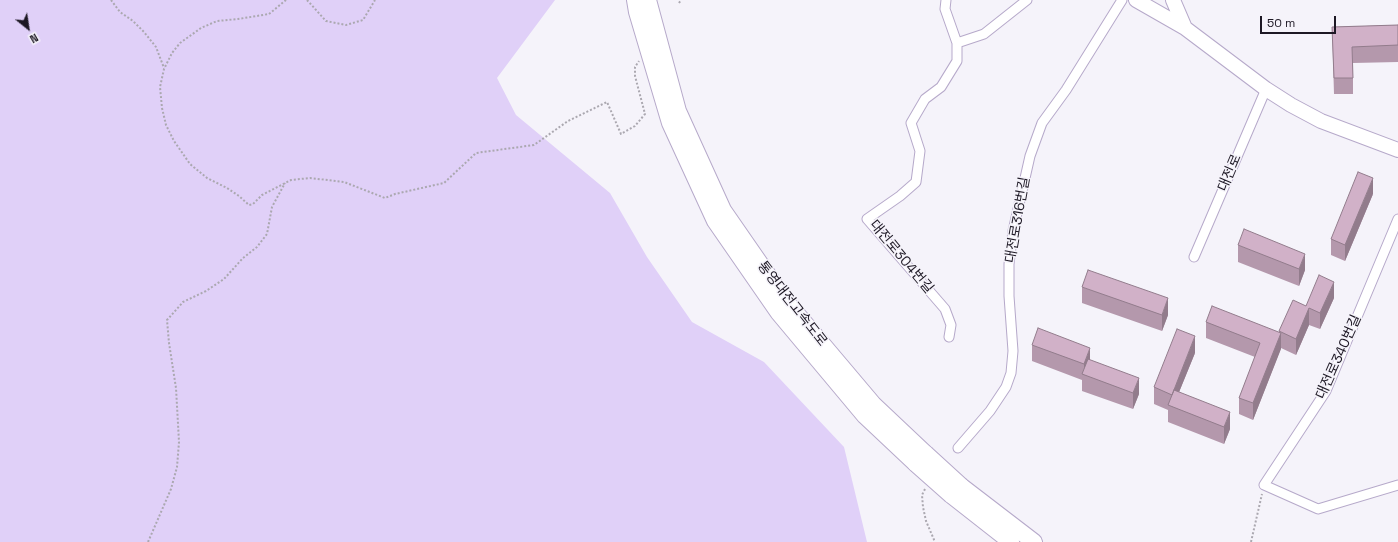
<!DOCTYPE html>
<html>
<head>
<meta charset="utf-8">
<style>
  body { margin:0 }
  #map { position:relative; width:1398px; height:542px; overflow:hidden; background:#f5f3fa; font-family:"Space Grotesk",sans-serif }
  canvas { display:block }
  .north { position:absolute; left:8px; top:8px; width:40px; height:40px; -webkit-text-stroke:3px #f5f3fa; paint-order:stroke; rotate:150deg; font-size:11px; font-weight:700; line-height:16px; text-align:center; color:#1d1824 }
  .north::after { content:''; display:block; margin:auto; width:14px; height:18px; background:#1d1824; clip-path:polygon(50% 0,100% 100%,50% 72%,0 100%) }
  .scale { position:absolute; left:1260px; top:16px; width:76px; height:18px; box-sizing:border-box; border:2px solid #1d1824; border-top:0; padding-left:5px; font-size:12px; line-height:14px; white-space:nowrap; color:#1d1824; -webkit-text-stroke:3px #f5f3fa; paint-order:stroke }
</style>
</head>
<body>
<div id="map">
<canvas width="1398" height="542"></canvas>
<div class="north">N</div>
<div class="scale">50 m</div>
</div>
<script>
const context = document.querySelector('canvas').getContext('2d');
context.lineJoin = 'round';
function fill(path, color) { context.fillStyle = color; context.fill(path, 'evenodd'); }
const shape = rows => new Path2D(rows.map(r => 'M' + r).join(''));
function strokePath(path, color, width, dash) { context.strokeStyle = color; context.lineWidth = width; context.lineCap = dash ? 'butt' : 'round'; context.setLineDash(dash || []); context.stroke(path); }
function label(font, color, halo, rows, align = 'center') {
  context.font = font + ' "Space Grotesk","Noto Sans KR",sans-serif'; context.lineWidth = 3; context.setLineDash([]); context.textBaseline = 'middle'; context.strokeStyle = halo; context.fillStyle = color; for (const [text, x, y, turn = 0] of rows) {
    context.save(); context.translate(x, y); context.rotate((+turn || 0) * Math.PI / 180); context.textAlign = isNaN(turn) ? turn : align; if (halo) context.strokeText(text, 0, 0); context.fillText(text, 0, 0); context.restore();
  }
}
const green = shape([
  [0,0,555,0,497,78,516,115,610,193,647,257,692,322,764,362,844,447,867,542,0,542]
]);
const path = shape([
  [111,0,120,12,133,21,144,32,156,47,164,68],
  [286,0,269,14,238,19,217,21,201,28,180,43,172,53,164,69,160,87,162,108,166,125,174,141,190,164,207,178,227,188,239,196,249,205,253,204,262,195,291,180,310,178,344,182,385,198,395,194,444,183,476,153,534,145,568,121,607,102,621,134,635,126,645,114,635,76,635,67,639,61],
  [307,0,326,21,346,25,363,20,375,0],
  [679,3,681,0],
  [925,489,922,495,923,507,926,521,935,542],
  [148,542,171,489,177,467,179,442,176,388,169,343,167,320,183,302,206,291,224,279,243,258,257,247,267,234,272,207,285,183],
  [1251,542,1262,494]
]);
const minor = shape([
  [946,0,945,9,957,43,957,61,941,87,925,99,911,123,920,151,916,182,900,196,867,219,945,309,951,325,949,337],
  [957,43,984,34,1027,0],
  [1398,219,1326,391,1264,485,1318,509,1398,485],
  [1194,257,1266,89],
  [958,448,990,411,1006,387,1011,373,1013,351,1009,296,1009,264,1013,231,1030,156,1042,123,1066,90,1122,0]
]);
const primary = shape([
  [1136,0,1185,28,1266,89,1291,105,1321,121,1398,150],
  [1173,0,1185,28]
]);
const motorway = shape([
  [635,0,637,12,670,123,715,221,778,312,865,416,916,464],
  [648,0,678,111,723,210,786,301,873,404,926,454],
  [961,486,1034,542],
  [951,495,1011,542]
]);
const motorwayBridge = shape([
  [926,454,961,486],
  [916,464,951,495]
]);
const wall = shape([
  [1398,25,1398,62,1353,63,1353,94,1334,94,1332,27],
  [1373,194,1345,261,1331,255,1331,239],
  [1238,245,1305,270,1299,286,1238,262],
  [1082,287,1168,315,1162,331,1082,303],
  [1334,298,1320,329,1309,325,1296,355,1281,348,1253,420,1239,414,1239,398,1255,357,1206,338,1206,322,1279,332,1279,331,1306,306],
  [1032,345,1090,360,1139,394,1133,409,1082,391,1082,380,1032,361],
  [1195,353,1179,392,1230,429,1224,444,1168,422,1168,410,1154,404,1154,387]
]);
const shadedWall = shape([
  [1373,178,1373,194,1345,261,1345,245],
  [1305,254,1305,270,1299,286,1299,269],
  [1334,282,1334,298,1320,329,1320,313],
  [1168,298,1168,315,1162,331,1162,315],
  [1309,308,1309,325,1296,355,1296,339],
  [1281,333,1281,349,1253,420,1253,403],
  [1195,336,1195,353,1173,407,1172,407,1172,395],
  [1090,348,1090,364,1084,375,1084,364],
  [1139,378,1139,394,1133,409,1133,393],
  [1230,412,1230,429,1224,444,1224,427]
]);
const building = shape([
  [1398,25,1398,45,1352,47,1353,78,1334,78,1332,27,1398,25],
  [1358,172,1373,178,1345,245,1331,239,1358,172],
  [1244,229,1305,254,1299,269,1238,245,1244,229],
  [1088,270,1168,298,1162,315,1082,287,1088,270],
  [1319,275,1334,282,1320,313,1309,308,1296,339,1279,331,1293,300,1306,306,1319,275],
  [1212,306,1281,333,1253,403,1239,398,1260,343,1206,322,1212,306],
  [1038,328,1090,348,1084,364,1032,345,1038,328],
  [1177,329,1195,336,1172,395,1154,387,1177,329],
  [1088,359,1139,378,1133,393,1082,374,1088,359],
  [1174,390,1230,412,1224,427,1168,405,1174,390]
]);
const streetNames = [
  ["대전로",1230,173,-67],
  ["대전로316번길",1018,220,-80],
  ["대전로304번길",901,257,50],
  ["통영대전고속도로",792,304,52],
  ["대전로340번길",1339,357,-66]
];
fill(green, '#e0d0f8');
strokePath(minor, '#b6a9ca', 11);
strokePath(primary, '#b6a9ca', 16);
strokePath(motorway, '#b6a9ca', 18);
strokePath(path, '#aba8b0', 2, [2, 2]);
strokePath(minor, '#fff', 9);
strokePath(primary, '#fff', 14);
strokePath(motorway, '#fff', 16);
strokePath(motorwayBridge, '#b6a9ca', 18, []);
strokePath(motorwayBridge, '#fff', 16);
fill(wall, '#b498ac');
fill(shadedWall, '#927c8c');
fill(building, '#d1b1c8');
strokePath(building, '#927c8c', 1);
label('14px', '#1d1824', '#f5f3fa', streetNames);
</script>
</body>
</html>
